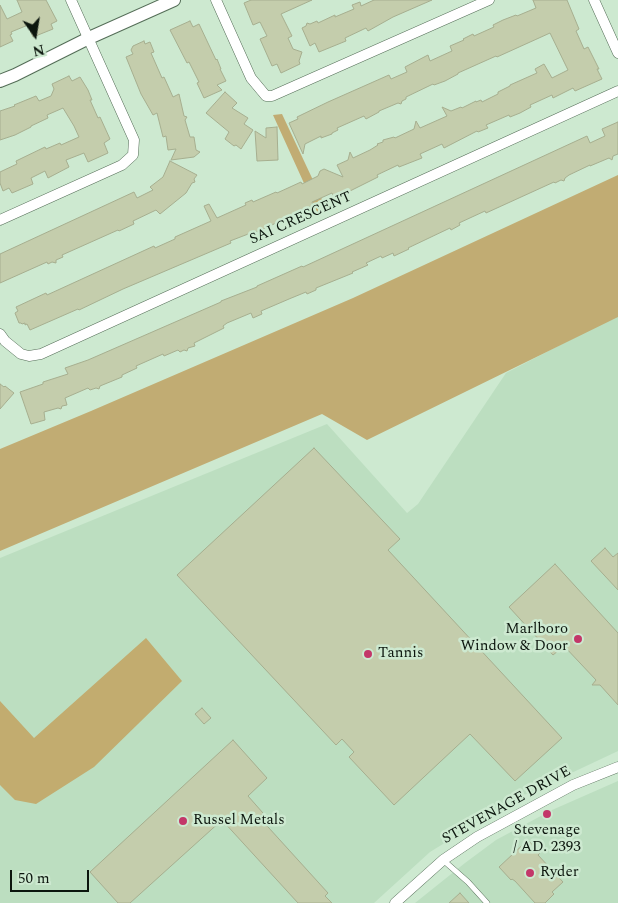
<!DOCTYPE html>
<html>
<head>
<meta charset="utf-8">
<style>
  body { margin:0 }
  #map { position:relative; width:618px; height:903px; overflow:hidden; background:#cde9d0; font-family:Spectral,serif }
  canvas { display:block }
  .north { position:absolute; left:10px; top:10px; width:50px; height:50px; -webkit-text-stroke:4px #cde9d0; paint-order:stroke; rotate:167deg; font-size:14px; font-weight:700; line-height:20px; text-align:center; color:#0c160e }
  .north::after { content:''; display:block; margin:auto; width:18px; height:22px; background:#0c160e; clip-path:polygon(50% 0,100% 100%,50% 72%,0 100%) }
  .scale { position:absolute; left:10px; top:870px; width:79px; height:22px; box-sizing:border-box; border:2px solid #0c160e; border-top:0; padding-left:6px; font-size:15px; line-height:18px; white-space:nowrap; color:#0c160e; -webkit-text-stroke:4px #cde9d0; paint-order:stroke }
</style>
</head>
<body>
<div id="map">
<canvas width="618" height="903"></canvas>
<div class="north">N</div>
<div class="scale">50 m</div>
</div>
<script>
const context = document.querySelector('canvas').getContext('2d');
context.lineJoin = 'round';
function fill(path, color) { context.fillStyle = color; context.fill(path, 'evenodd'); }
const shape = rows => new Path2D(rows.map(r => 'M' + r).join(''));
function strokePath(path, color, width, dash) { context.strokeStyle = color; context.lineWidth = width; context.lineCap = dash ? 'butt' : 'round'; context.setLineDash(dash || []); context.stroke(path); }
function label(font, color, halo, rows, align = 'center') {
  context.font = font + ' Spectral,serif'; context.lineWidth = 5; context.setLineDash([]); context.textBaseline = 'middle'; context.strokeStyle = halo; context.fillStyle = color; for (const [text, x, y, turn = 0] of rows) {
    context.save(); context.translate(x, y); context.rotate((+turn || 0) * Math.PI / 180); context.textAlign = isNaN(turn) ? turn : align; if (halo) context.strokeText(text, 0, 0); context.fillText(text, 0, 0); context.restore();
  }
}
const built = shape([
  [618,315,618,751,516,799,430,852,374,903,0,903,0,558,327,424,407,513,418,504,506,373],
  [618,781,618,903,415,903,465,863,496,840,552,810]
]);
const green = shape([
  [282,114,327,210,318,214,273,115],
  [618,175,618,317,367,440,322,414,0,551,0,449,91,411,353,298]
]);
const forest = shape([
  [146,638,182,681,94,767,36,804,15,800,0,785,0,701,34,738]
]);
const building = shape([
  [17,0,46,0,57,21,51,24,53,29,33,37,28,25,11,32,12,34,10,35,13,41,0,47,0,5,7,19,22,12,17,0],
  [251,0,312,0,281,14,292,36,288,38,293,49,302,52,299,61,300,64,281,73,277,64,272,66,260,39,267,36,260,22,253,25,244,3,251,0],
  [374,0,432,0,393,17,368,31,366,28,345,38,346,41,319,52,315,43,310,46,302,28,306,26,307,23,310,24,317,21,318,23,335,15,335,17,354,9,352,5,360,2,361,6,374,0],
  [533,0,567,0,579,29,576,31,584,49,588,47,599,69,597,69,602,79,575,91,573,88,553,98,552,95,530,105,531,107,520,113,510,117,509,115,486,125,488,128,478,132,477,131,444,148,442,144,420,154,422,158,399,167,398,165,377,175,378,177,346,193,345,192,334,197,332,193,312,202,313,205,293,216,293,215,257,232,256,231,230,241,231,243,123,289,79,310,78,309,30,330,27,324,25,325,25,323,22,324,21,323,19,323,15,313,18,311,16,307,46,293,47,295,154,246,155,248,175,239,175,237,211,221,204,206,209,204,217,218,246,205,245,203,252,200,253,202,276,192,277,193,301,182,302,184,318,176,320,171,324,169,343,177,337,165,348,160,350,152,353,158,370,150,378,145,377,144,383,142,383,140,394,137,395,138,414,129,416,121,420,128,447,116,442,107,451,111,461,107,462,108,476,101,476,102,481,100,482,102,498,94,498,92,510,86,510,85,537,73,535,69,544,64,552,78,568,70,550,33,497,57,496,56,458,73,458,74,445,81,434,85,433,84,406,97,406,99,402,101,401,104,398,103,379,111,379,112,366,119,364,116,337,128,338,130,332,133,332,134,321,138,321,136,305,144,303,154,289,123,298,119,297,117,328,102,389,75,391,79,407,72,405,67,428,55,430,61,452,51,450,46,464,40,463,39,473,34,474,36,494,27,493,25,503,20,516,15,517,16,536,8,533,0],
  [190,21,193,27,199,24,216,60,217,59,221,69,220,69,226,81,217,85,222,90,204,98,197,83,199,82,189,62,187,63,170,30,190,21],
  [144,41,145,44,150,42,154,52,151,53,162,78,164,77,173,97,179,94,184,116,187,117,185,120,190,137,194,137,196,150,200,152,194,157,171,160,176,149,168,150,166,136,163,137,157,113,153,115,141,94,126,57,133,54,131,50,133,46,144,41],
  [69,76,72,81,80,77,88,90,92,100,90,100,98,118,100,117,110,139,104,143,108,153,88,162,84,153,66,160,69,167,48,178,45,171,31,178,33,184,12,193,9,188,3,191,0,183,0,172,17,164,16,161,45,147,46,149,60,143,61,145,79,137,74,126,63,108,47,115,48,118,31,126,31,127,15,135,0,140,0,111,15,106,14,105,36,96,39,101,51,96,54,89,52,84,69,76],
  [225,92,237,103,232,108,248,118,244,124,253,130,241,149,236,145,234,146,225,139,229,132,206,113,225,92],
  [618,122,618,154,613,156,612,160,609,158,590,166,590,165,569,175,565,178,564,181,561,180,555,183,554,182,486,213,485,211,459,223,460,225,451,230,450,228,408,248,409,249,394,256,393,253,382,258,381,256,366,263,368,265,352,272,353,273,316,288,316,290,307,294,306,292,289,299,261,311,262,314,253,318,251,313,227,323,223,326,224,328,194,343,195,346,188,348,187,351,184,350,180,352,178,350,164,356,163,354,136,366,137,368,122,375,122,377,100,386,99,389,96,388,90,390,88,388,65,398,67,405,62,406,61,409,58,408,44,412,45,420,31,424,20,392,43,384,43,382,68,374,65,368,88,360,221,302,221,301,257,287,257,286,302,266,303,267,587,136,590,143,605,136,602,129,618,122],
  [277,127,278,160,257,161,255,131,266,138,266,128,277,127],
  [170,161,197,175,194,179,195,182,192,183,186,193,160,214,156,210,133,221,134,224,119,231,118,230,62,255,63,257,56,260,56,263,52,262,48,264,47,262,0,283,0,254,134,192,137,198,153,190,150,187,163,177,170,161],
  [0,384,4,387,5,386,14,393,0,409,0,384],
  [314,448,400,539,388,550,562,738,515,781,470,734,394,805,349,757,354,752,342,739,336,745,177,575,314,448],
  [605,548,613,557,618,553,618,590,591,561,605,548],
  [555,564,618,633,618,705,600,685,592,685,596,680,564,646,553,655,509,607,555,564],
  [202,708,211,718,204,724,195,714,202,708],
  [233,740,267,778,248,796,263,813,259,817,328,893,325,896,332,903,298,903,222,820,130,903,118,903,90,872,233,740],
  [528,840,540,853,538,855,563,882,552,892,554,894,545,903,535,903,515,881,512,879,511,880,499,867,528,840],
  [460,893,469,903,449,903,460,893]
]);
const service = shape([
  [443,860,468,882,487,903]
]);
const minor = shape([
  [216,0,251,78,266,96,272,96,489,0],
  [594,0,618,53],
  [0,220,122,165,133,155,134,140,71,0],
  [0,334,5,341,21,354,29,356,41,354,618,91],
  [395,903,443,860,477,837,573,785,618,767]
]);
const tertiary = shape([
  [0,81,15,75,89,38,174,0]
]);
const markers = [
  [578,639,5,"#c33769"],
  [368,654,5,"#c33769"],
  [547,814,5,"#c33769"],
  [183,821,5,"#c33769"],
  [530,873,5,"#c33769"]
];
const streetNames = [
  ["SAI CRESCENT",301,219,-24],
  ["STEVENAGE DRIVE",507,806,-29]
];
const poiNames = [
  ["Marlboro",568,630,"right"],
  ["Window & Door",568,647,"right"],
  ["Tannis",378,654],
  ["Russel Metals",193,821],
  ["Stevenage",547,831,"center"],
  ["/ AD. 2393",547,848,"center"],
  ["Ryder",540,873]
];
fill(built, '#bcdec0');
fill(green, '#c1ac73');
fill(forest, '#c2ac6f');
fill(building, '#c4cdac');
strokePath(building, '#a6ae8f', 1);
strokePath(service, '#546d57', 6);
strokePath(minor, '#546d57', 11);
strokePath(tertiary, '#546d57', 14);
strokePath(service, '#fff', 5);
strokePath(minor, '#fff', 10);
strokePath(tertiary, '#fff', 12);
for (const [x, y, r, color] of markers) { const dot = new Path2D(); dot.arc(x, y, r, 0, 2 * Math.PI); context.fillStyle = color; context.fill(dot); strokePath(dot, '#cde9d0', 2); }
label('15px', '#0c160e', '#cde9d0', streetNames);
label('15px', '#0c160e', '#cde9d0', poiNames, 'left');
</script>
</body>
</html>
